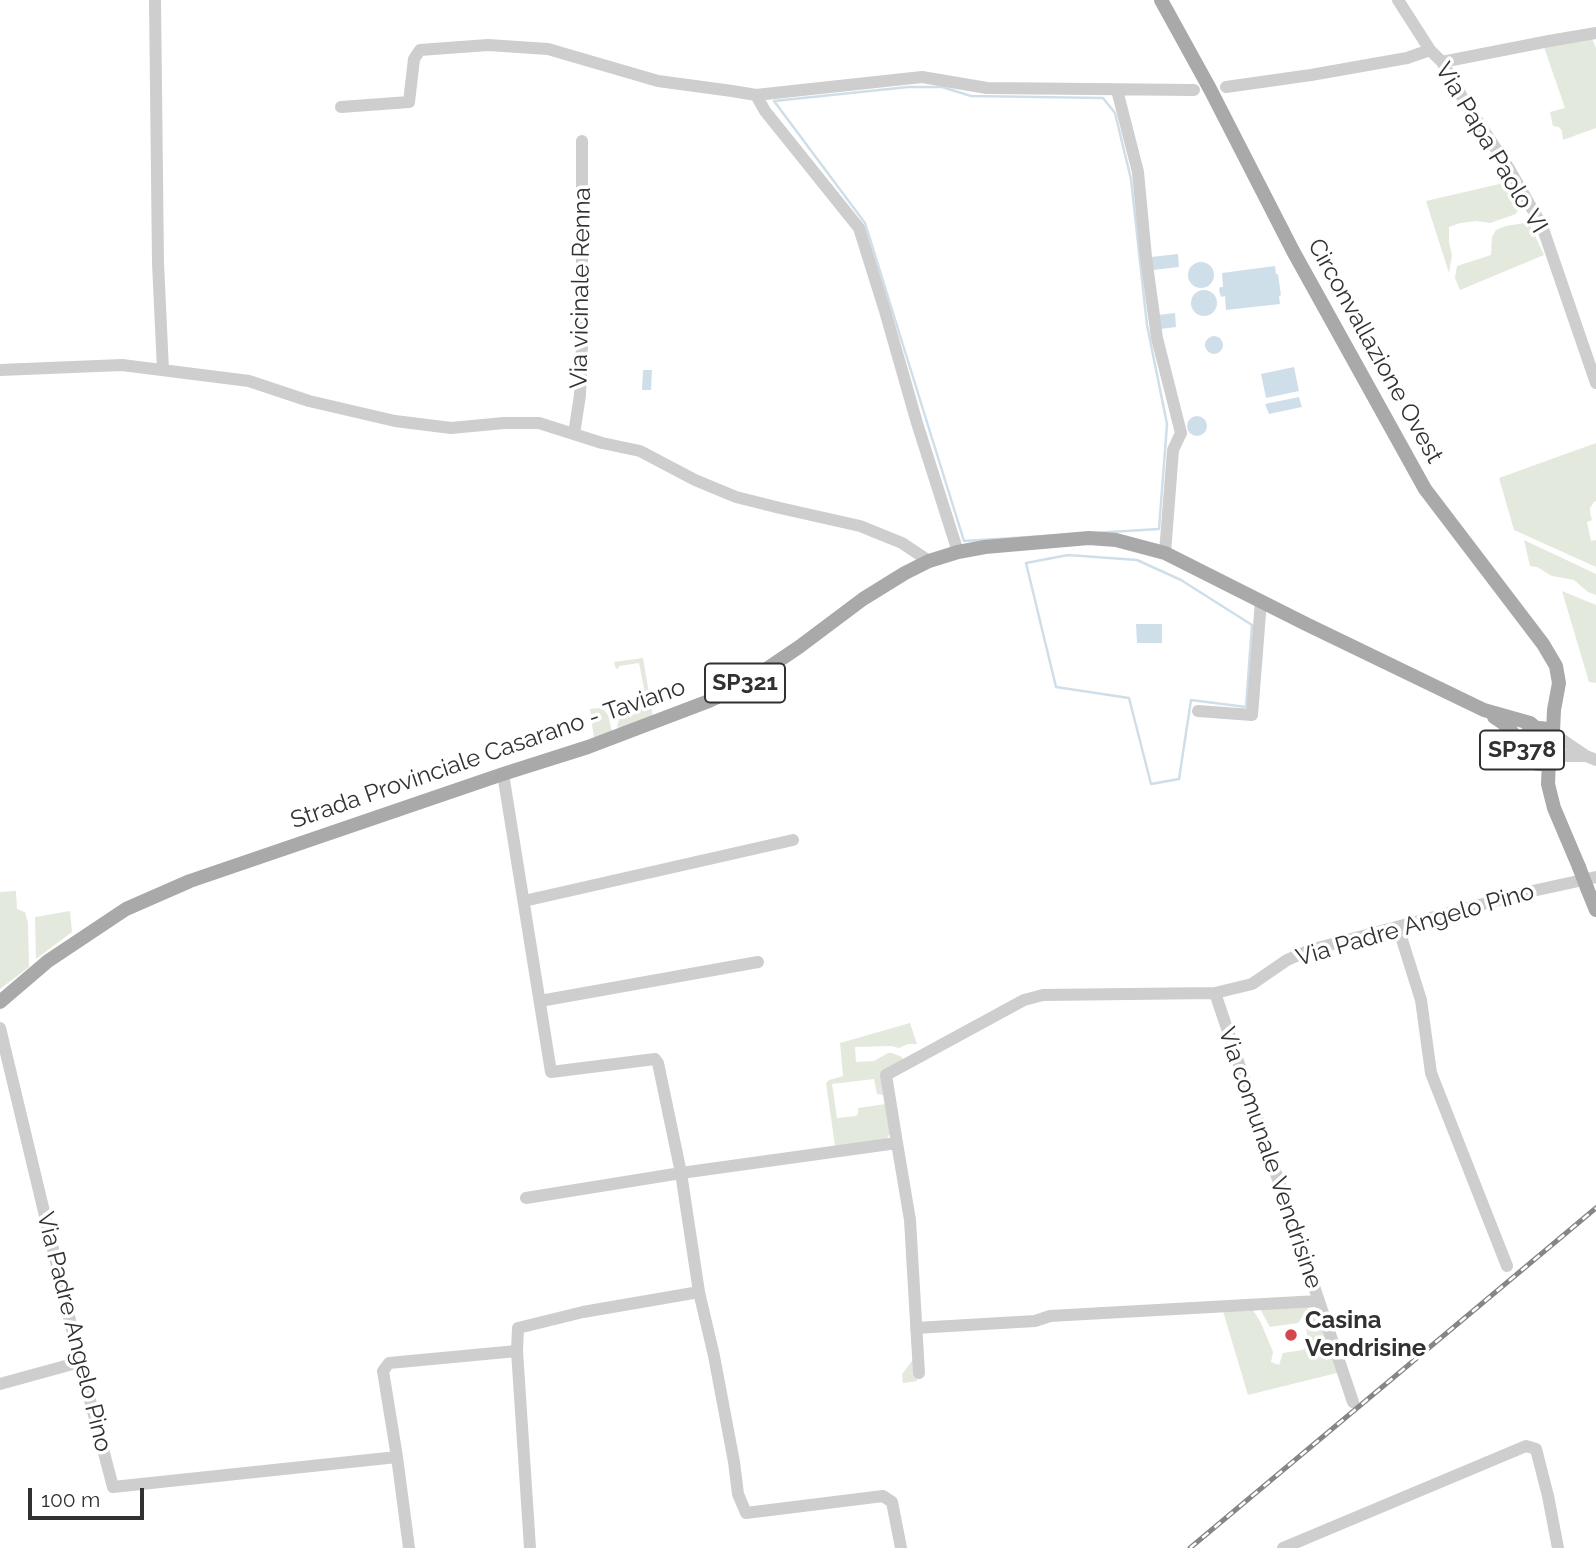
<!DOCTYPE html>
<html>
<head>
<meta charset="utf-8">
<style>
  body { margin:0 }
  #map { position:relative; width:1596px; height:1548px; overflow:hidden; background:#fff; font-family:Raleway,sans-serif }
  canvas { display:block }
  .scale { position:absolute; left:28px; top:1488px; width:116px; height:32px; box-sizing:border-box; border:4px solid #313131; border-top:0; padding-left:9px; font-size:21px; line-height:24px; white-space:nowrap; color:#313131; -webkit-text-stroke:5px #fff; paint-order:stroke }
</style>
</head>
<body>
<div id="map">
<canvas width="1596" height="1548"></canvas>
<div class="scale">100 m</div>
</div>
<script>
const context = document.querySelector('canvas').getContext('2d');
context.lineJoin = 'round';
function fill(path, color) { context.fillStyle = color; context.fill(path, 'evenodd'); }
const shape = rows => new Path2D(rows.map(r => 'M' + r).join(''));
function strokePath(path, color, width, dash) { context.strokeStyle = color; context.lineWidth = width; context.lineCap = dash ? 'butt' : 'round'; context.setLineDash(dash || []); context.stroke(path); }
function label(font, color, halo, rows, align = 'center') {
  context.font = font + ' Raleway,sans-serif'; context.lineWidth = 7; context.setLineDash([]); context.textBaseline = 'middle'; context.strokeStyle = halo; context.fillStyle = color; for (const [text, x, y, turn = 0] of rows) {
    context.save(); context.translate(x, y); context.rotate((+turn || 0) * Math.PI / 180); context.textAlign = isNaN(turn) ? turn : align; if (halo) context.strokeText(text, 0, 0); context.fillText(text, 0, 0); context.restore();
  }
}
const green = shape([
  [1592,38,1596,48,1596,128,1563,140,1562,131,1559,127,1553,126,1550,112,1565,108,1543,44],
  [1508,182,1519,207,1516,214,1490,223,1476,221,1460,223,1449,227,1449,243,1452,255,1449,273,1426,201],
  [1524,223,1530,225,1544,255,1460,290,1455,278,1457,266,1491,255,1492,237,1496,230,1506,226],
  [1596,443,1596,501,1594,502,1590,508,1590,513,1592,520,1587,522,1591,541,1596,540,1596,567,1514,530,1499,478],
  [1524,540,1596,574,1596,595,1588,592,1574,580,1552,576,1537,567,1530,566],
  [1562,591,1596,605,1596,683,1589,682],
  [643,658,653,717,621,729,617,727,619,719,633,710,645,693,639,663,619,666,619,668,616,669,614,662],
  [599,708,605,711,608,715,612,731,594,738,590,709],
  [16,891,17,909,25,912,28,923,29,967,0,989,0,892],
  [70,911,72,932,36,959,35,917],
  [910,1023,917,1044,908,1044,899,1048,892,1046,855,1047,856,1062,874,1061,888,1053,892,1053,902,1057,904,1061,881,1073,884,1095,877,1094,874,1079,832,1084,837,1118,856,1116,858,1114,858,1108,886,1104,890,1133,888,1137,886,1139,835,1146,826,1083,829,1080,843,1076,840,1043],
  [1311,1305,1298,1323,1270,1327,1261,1311,1264,1307],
  [1222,1308,1253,1310,1261,1323,1273,1352,1271,1362,1279,1365,1283,1353,1303,1350,1307,1346,1308,1340,1305,1322,1315,1308,1341,1372,1248,1395],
  [915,1357,917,1381,903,1383,902,1374]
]);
const water = shape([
  [1178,254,1179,267,1153,270,1151,257],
  '1188 275a13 13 0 1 1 26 0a13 13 0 1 1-26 0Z',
  [1275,266,1276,274,1278,274,1281,295,1279,296,1280,304,1226,310,1225,296,1221,297,1219,290,1220,287,1223,287,1222,273],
  '1191 303a13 13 0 1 1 26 0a13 13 0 1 1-26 0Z',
  [1175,313,1176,327,1160,329,1158,315],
  '1205 345a9 9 0 1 1 18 0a9 9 0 1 1-18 0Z',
  [1294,367,1299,391,1266,398,1261,374],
  [643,370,652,370,651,390,642,390],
  [1299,397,1302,407,1269,414,1265,404],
  '1187 426a10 10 0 1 1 20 0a10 10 0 1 1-20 0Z',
  [1136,624,1162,624,1162,643,1137,643]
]);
const stream = shape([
  [908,87,942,87,971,96,1103,98,1115,113,1131,179,1147,325,1167,424,1159,529,964,541,865,223,774,101,908,87],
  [1068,555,1137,560,1181,580,1252,625,1246,707,1191,700,1179,779,1151,784,1129,698,1056,687,1026,563,1068,555]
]);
const minor = shape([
  [155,0,158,263,163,370],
  [1398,0,1430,50,1442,62,1465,102,1508,167,1542,226,1596,383],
  [1442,62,1549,41,1596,33],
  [1226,87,1311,75,1407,58,1430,50],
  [1117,90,1138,172,1146,257,1157,338,1181,433,1173,450,1165,553],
  [756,95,765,111,859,228,885,311,917,423,958,552],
  [341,107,409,102,414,59,420,50,488,45,548,49,658,81,732,91,756,95,922,77,987,88,1194,90],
  [0,370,122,365,249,381,309,401,395,421,451,428,504,423,539,423,602,443,640,451,695,480,736,497,780,508,860,526,902,543,929,561],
  [574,434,580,395,582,344,582,141],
  [1198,711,1252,715,1261,601],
  [1555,735,1586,756,1596,760],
  [1555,756,1586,756],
  [503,774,551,1072,655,1059,658,1063,681,1173,526,1198],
  [524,901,793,840],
  [1398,927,1421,1000,1431,1073,1507,1266],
  [1215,993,1353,1402],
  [540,1001,758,962],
  [0,1028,80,1362,113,1487,397,1457,383,1371,389,1363,517,1351,518,1328,583,1312,699,1292,681,1173,897,1143,886,1075,1024,1000,1043,995,1215,993,1252,984,1287,960,1310,950,1528,892,1596,877],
  [897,1143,910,1220,919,1373],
  [699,1292,714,1356,734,1462,738,1494,746,1513,883,1496,892,1502,901,1548],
  [916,1328,1035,1321,1050,1316,1318,1301],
  [517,1351,530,1548],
  [0,1384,80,1362],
  [397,1457,409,1548],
  [1283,1548,1526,1446,1536,1449,1548,1496,1558,1548]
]);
const major = shape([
  [1161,0,1210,89,1293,251,1425,489,1543,644,1556,666,1559,683,1554,710,1553,732],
  [1494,717,1503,723,1512,732,1522,750],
  '1522 746a18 18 0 1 1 36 0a18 18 0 1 1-36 0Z',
  [1549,761,1548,784,1554,808,1579,867],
  [1587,888,1596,910],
  [0,1002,48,961,126,909,190,881,503,774,588,747,709,701,737,688,762,672,799,647,863,599,905,573,929,561,958,552,985,547,1089,538,1116,540,1165,553,1306,624,1484,710,1530,723,1536,728]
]);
const rail = shape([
  [1190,1548,1596,1208]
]);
const majorBridge = shape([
  [1579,867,1587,888]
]);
const markers = [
  [1291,1335,7,"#d4474e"]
];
const shields = [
  [745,683,80],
  [1522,750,84]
];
const shieldNames = [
  ["SP321",745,683],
  ["SP378",1522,750]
];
const streetNames = [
  ["Via Papa Paolo VI",1491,148,59],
  ["Via vicinale Renna",581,288,-89],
  ["Circonvallazione Ovest",1375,351,61],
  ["Strada Provinciale Casarano - Taviano",488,754,-19],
  ["Via Padre Angelo Pino",1415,925,-16],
  ["Via comunale Vendrisine",1270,1158,71],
  ["Via Padre Angelo Pino",74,1332,76]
];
const poiNames = [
  ["Casina",1305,1321],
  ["Vendrisine",1305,1349]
];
fill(green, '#e4e9de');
fill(water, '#cfdfea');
strokePath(stream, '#cfdfea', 2.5);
strokePath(minor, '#cecece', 12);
strokePath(major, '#a9a9a9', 14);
strokePath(rail, '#868686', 5);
strokePath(rail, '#fff', 2.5, [8]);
strokePath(majorBridge, '#a9a9a9', 14);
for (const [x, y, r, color] of markers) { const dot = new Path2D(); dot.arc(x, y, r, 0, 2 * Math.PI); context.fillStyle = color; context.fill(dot); strokePath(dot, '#fff', 2.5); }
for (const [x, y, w] of shields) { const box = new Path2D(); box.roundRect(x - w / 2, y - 19.5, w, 39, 5); context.fillStyle = '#fff'; context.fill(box); strokePath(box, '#313131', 2); }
label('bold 23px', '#313131', null, shieldNames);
label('24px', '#313131', '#fff', streetNames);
label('bold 24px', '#313131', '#fff', poiNames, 'left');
</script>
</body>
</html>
